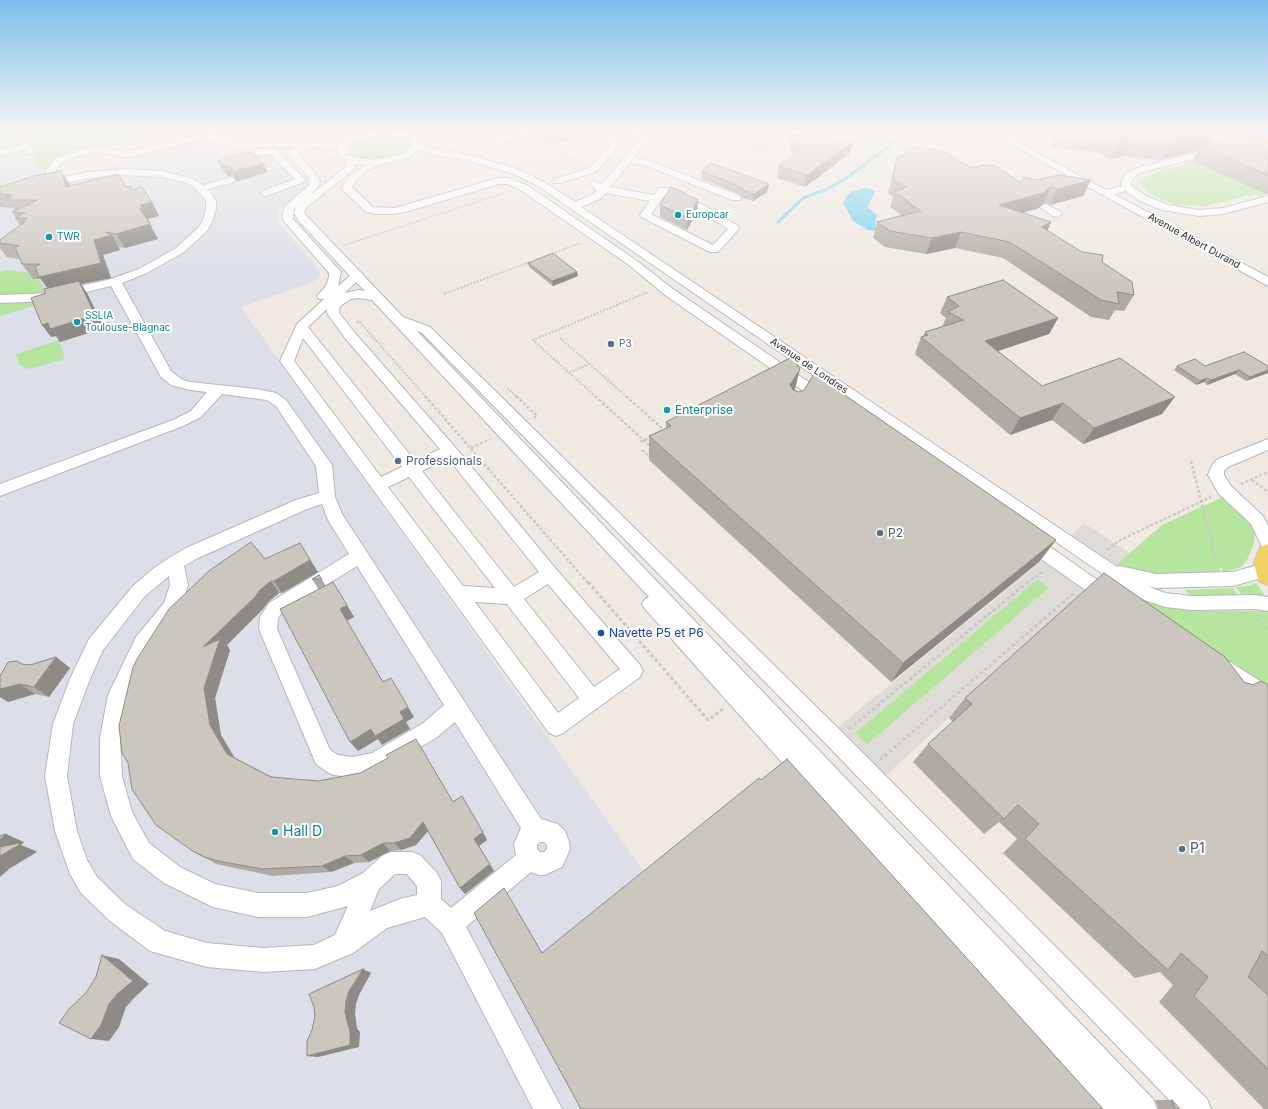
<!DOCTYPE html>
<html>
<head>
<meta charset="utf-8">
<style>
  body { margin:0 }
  canvas { display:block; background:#efe9e1 }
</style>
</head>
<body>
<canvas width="1268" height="1109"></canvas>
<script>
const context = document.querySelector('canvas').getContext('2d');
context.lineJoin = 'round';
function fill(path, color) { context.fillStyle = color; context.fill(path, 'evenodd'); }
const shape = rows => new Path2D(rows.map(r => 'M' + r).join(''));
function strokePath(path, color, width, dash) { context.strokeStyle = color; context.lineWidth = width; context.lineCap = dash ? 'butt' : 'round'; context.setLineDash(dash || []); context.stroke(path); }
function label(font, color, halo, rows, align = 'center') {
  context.font = font + ' Inter,sans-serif'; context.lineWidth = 4; context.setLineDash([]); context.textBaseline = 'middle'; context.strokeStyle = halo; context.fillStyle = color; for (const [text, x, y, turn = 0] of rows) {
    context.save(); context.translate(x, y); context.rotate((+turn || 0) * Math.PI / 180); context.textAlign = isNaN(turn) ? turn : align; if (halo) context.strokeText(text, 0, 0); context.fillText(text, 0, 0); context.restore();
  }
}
const airport = shape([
  [0,131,38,131,38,139,70,153,44,167,42,172,58,169,61,173,75,176,95,172,103,170,113,163,165,150,168,148,196,141,227,148,281,150,280,152,309,180,309,183,307,187,279,209,277,221,320,271,319,277,313,282,241,307,643,871,1014,1109,0,1109]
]);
const green = shape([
  [0,131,186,131,116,146,90,147,65,154,46,169,36,169,34,139,0,147],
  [385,134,404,137,409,140,412,144,411,148,398,156,377,160,366,160,352,154,350,150,351,146,357,141,365,138],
  [1183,161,1192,161,1266,194,1259,196,1254,194,1206,206,1175,205,1150,194,1139,181,1154,173,1187,164],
  [7,270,34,273,44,288,55,285,47,293,0,296,0,272],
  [47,300,36,305,0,316,0,303],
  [59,340,65,359,29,369,19,365,16,354],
  [1223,497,1249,522,1255,532,1254,543,1247,560,1241,567,1224,572,1221,568,1219,569,1221,572,1152,575,1122,568,1116,565,1162,525],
  [1038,578,1049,588,867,745,855,733],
  [1256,583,1265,596,1241,594,1236,587,1248,586],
  [1111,588,1169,607,1190,611,1268,611,1268,685],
  [1233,588,1238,595,1190,596,1185,590]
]);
const pitch = shape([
  [735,131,776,143,763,152,722,139]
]);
const plaza = shape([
  [1084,523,1130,553,1116,565,1070,536],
  [1043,560,1088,592,886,775,838,727],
  [1038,579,1049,588,867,745,855,733]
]);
const water = shape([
  [867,188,875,191,868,207,877,215,875,225,877,229,874,231,868,230,853,221,843,203,847,196,853,191]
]);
const stream = shape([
  [778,222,803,198,827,189,845,179,900,138,913,131]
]);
const pathFar3 = shape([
  [54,131,40,137,61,147],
  [554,143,552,150,577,163],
  [326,155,333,163],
  [345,245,504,193],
  [564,249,581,243]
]);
const pathFar2 = shape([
  [552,254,567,248],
  [444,294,530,262],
  [357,322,359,321,426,397],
  [560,338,627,397],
  [569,373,589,364],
  [507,388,517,397],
  [596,397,533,340,648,292]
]);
const pathFar1 = shape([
  [425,396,588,583],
  [516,396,537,416,534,418],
  [595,396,650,446],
  [626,396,665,431],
  [640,442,652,436],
  [471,448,490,439],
  [642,450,651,458],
  [1191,461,1217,564],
  [1252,480,1268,492],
  [1241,484,1268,472],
  [1107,550,1122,539,1211,497],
  [1027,583,1043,571]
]);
const path = shape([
  [588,582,708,720,723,709],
  [1257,618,1268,632],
  [849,729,1028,582],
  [880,760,1074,593]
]);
const minor = shape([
  [214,131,229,131,228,133,216,136,218,138,234,141,342,142,354,135,372,131,409,132,418,136,421,144,432,149,470,155,520,170,544,182,575,202,592,195,597,190,592,186,590,184,592,182,595,181,602,184,641,138,615,133,614,131,633,131,645,133,646,131,655,131,634,158,649,161,740,196,741,198,740,200,732,200,644,165,630,163,610,187,654,195,659,188,667,188,707,207,738,226,739,228,738,230,718,252,710,252,641,217,640,215,650,201,606,193,600,199,581,207,1117,567,1120,566,1156,574,1233,572,1265,563,1268,564,1268,576,1233,586,1156,588,1147,586,1165,593,1192,596,1255,595,1268,597,1268,611,1255,609,1192,610,1165,607,1136,597,538,186,514,174,469,161,430,154,418,150,409,158,378,165,365,172,355,182,352,187,373,207,395,208,498,178,508,178,527,185,637,261,673,289,829,396,831,399,829,402,824,404,819,402,665,295,629,265,519,189,507,184,499,184,409,211,395,214,376,214,366,212,343,190,342,187,348,178,365,165,356,164,352,171,307,207,304,213,403,317,430,327,843,733,1207,1099,1211,1109,1178,1109,829,747,422,333,416,330,1153,1099,1157,1109,1091,1109,645,609,642,604,645,599,649,597,372,300,358,298,351,299,340,306,339,313,355,333,461,454,556,569,640,665,643,671,640,677,563,733,556,736,549,733,280,361,297,324,324,299,319,299,317,296,326,286,329,277,329,273,283,220,282,216,285,206,308,186,310,181,309,177,287,154,296,147,234,147,212,142,207,138,129,157,120,157,105,153,91,153,77,156,61,163,55,171,59,178,89,172,126,169,162,171,193,179,203,185,231,177,236,180,234,182,208,189,216,201,216,209,213,220,207,231,184,252,147,273,122,283,171,371,181,379,190,382,257,389,276,393,286,400,332,465,335,497,342,514,541,819,558,824,565,831,569,842,570,849,562,867,545,875,539,875,531,872,466,927,562,1109,533,1109,442,933,425,917,387,928,353,953,315,969,263,972,207,967,150,951,110,921,81,893,70,874,55,831,45,776,53,724,70,679,89,639,133,586,154,568,169,558,186,548,296,500,319,493,316,466,276,406,267,400,222,394,201,417,183,426,0,496,0,484,173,420,191,411,207,392,190,390,171,385,161,377,111,286,50,301,0,303,0,295,50,293,111,279,139,269,176,248,199,227,203,220,206,209,206,201,195,188,187,183,162,177,126,175,89,178,56,185,53,184,45,171,55,159,71,152,91,147,105,147,120,151,129,151,214,131],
  [379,135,407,137,411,140,412,146,403,154,375,160,358,158,347,154,348,146,352,143,360,139,379,135],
  [315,147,338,148,337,150,340,157,347,160,345,168,311,194,318,187,320,181,316,174,298,154,303,151,315,147],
  [665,195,699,211,728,229,713,245,651,214,665,195],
  [296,207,294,213,299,221,350,276,338,286,341,272,293,219,294,209,296,207],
  [356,282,365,291,358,290,345,293,356,282],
  [327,309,327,313,345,338,440,449,415,461,308,327,327,309],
  [303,338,402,467,381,477,294,361,303,338],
  [448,458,451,462,539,572,514,587,422,471,448,458],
  [409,477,495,588,463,586,388,487,409,477],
  [322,504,328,520,349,554,269,603,260,617,259,629,316,764,327,772,334,775,352,777,375,773,436,738,455,722,521,828,514,844,516,855,451,908,441,899,441,881,437,873,420,855,412,852,391,852,383,855,363,873,338,886,307,893,258,893,215,884,180,867,149,843,132,812,122,776,120,738,128,695,150,649,181,607,188,585,184,566,198,558,307,509,322,504],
  [357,566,444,705,422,724,372,753,352,757,338,755,330,750,277,629,278,619,281,613,357,566],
  [169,576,170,585,164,603,136,637,108,695,100,738,100,776,111,816,133,859,164,883,213,907,258,917,307,917,348,906,335,935,314,945,263,948,207,943,165,931,126,905,97,877,87,860,77,831,67,776,73,724,90,679,103,650,145,596,169,576],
  [548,584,620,669,594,687,524,599,548,584],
  [475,602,507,604,579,698,558,713,475,602],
  [540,842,544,842,547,845,547,849,544,852,540,852,537,849,537,845,540,842],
  [395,874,407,874,417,886,417,895,400,899,370,911,379,889,395,874],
  [524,131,537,131,536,133,496,145,491,142,493,140,524,131],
  [589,131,601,131,623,141,596,172,560,183,554,183,552,181,554,179,590,168,612,142,590,133,589,131],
  [987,131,997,131,1106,190,1122,186,1121,183,1123,178,1127,173,1134,169,1219,146,1222,147,1224,149,1222,151,1140,173,1133,178,1131,183,1132,186,1146,196,1168,205,1199,210,1223,208,1268,196,1268,202,1223,214,1199,216,1162,210,1138,200,1126,191,1114,194,1268,277,1268,286,987,131],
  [27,144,32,147,35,152,33,154,27,154,24,150,0,156,0,150,27,144],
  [272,148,275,149,306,180,304,182,266,196,261,193,262,191,295,179,270,154,257,155,252,152,257,149,272,148],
  [1045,204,1061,212,1062,214,1057,217,1053,216,1040,207,1045,204],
  [1268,439,1268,450,1228,467,1224,471,1224,475,1231,486,1263,516,1268,526,1268,549,1262,547,1251,524,1219,494,1208,475,1212,465,1218,459,1268,439],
  [1027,534,1033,535,1116,593,1119,598,1116,603,1110,605,1104,603,1021,545,1019,540,1021,535,1027,534],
  [1223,659,1230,662,1268,686,1268,706,1261,703,1216,674,1213,668,1216,662,1223,659]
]);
const major = shape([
  [1268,544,1268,585,1260,582,1257,576,1254,562,1260,547,1268,544]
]);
const highway = shape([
  [1238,131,1254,131,1268,136,1268,144,1240,133,1238,131]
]);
const wall = shape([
  [534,131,578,131,578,136,558,143,550,143,534,135],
  [665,131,718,131,707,138,688,132,681,136],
  [1053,131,1218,131,1210,143,1268,144,1268,194,1266,194,1192,161,1198,150,1161,160,1124,156,1111,159,1096,152,1051,147],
  [790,136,853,142,850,153,805,187,777,178,779,166,794,156,788,147],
  [897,157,971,168,1021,183,1037,180,1091,180,1083,196,1050,205,1044,203,1041,205,1039,208,1023,213,1051,222,1047,231,1082,252,1102,262,1134,295,1124,311,1115,310,1109,320,1091,317,1003,258,955,248,926,254,885,247,873,238,877,222,901,215,890,207,893,197,888,194,893,172],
  [217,161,263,163,267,172,236,182,234,177,232,176,228,176,222,171],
  [702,171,767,192,753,201,742,198,741,195,702,179],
  [70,185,70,186,126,187,133,190,152,202,159,216,148,219,150,223,149,223,158,239,125,248,119,247,120,250,103,255,111,278,81,284,87,293,104,328,60,342,56,336,51,337,46,293,48,288,41,279,33,279,22,264,20,259,7,257,0,248,0,240,20,226,15,218,16,217,12,212,15,211,13,208,0,207,0,187],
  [698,200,697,212,687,230,660,217,660,205],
  [528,263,577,272,578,276,553,286,529,267],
  [947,297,1058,318,1049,334,998,351,1042,386,1162,414,1083,444,1052,420,1010,435,915,354,921,337,923,337,925,332,942,327,946,318,940,313],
  [1177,366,1268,366,1268,373,1246,381,1235,374,1207,385,1204,382,1196,385,1174,370],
  [795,390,1056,540,1039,562,891,682,649,460,649,436,666,428,666,422],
  [265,559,318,572,282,593,279,593,268,602,263,609,227,645,230,650,215,698,221,735,235,758,271,777,453,802,487,840,479,846,494,871,465,894,460,888,428,831,416,845,401,850,390,851,369,862,354,863,331,872,273,876,230,867,216,864,191,850,210,570],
  [319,575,326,586,354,617,346,621,383,682,414,717,406,722,410,729,382,745,378,739,358,751,319,590,312,579],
  [56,657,70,668,49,697,35,694,8,702,0,697,0,676,22,664,30,665],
  [1244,682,1253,685,1268,685,1268,1109,1264,1109,1159,1002,1173,985,1160,972,1135,978,1003,853,1017,839,999,822,984,834,913,762,928,744,953,722,949,718,965,698],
  [1155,1100,1172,1100,1180,1109,1158,1109,1158,1108]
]);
const shadedWall = shape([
  [559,131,578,131,578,136,558,143,557,132],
  [681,131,688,131,688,132,681,136],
  [708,131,718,131,707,138],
  [1202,131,1218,131,1208,148,1201,146,1198,150,1161,160,1173,139],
  [1136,134,1124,156,1111,159,1122,138],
  [853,142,850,153,805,187,807,175],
  [263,163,267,172,236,182,232,172],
  [224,166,227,166,232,176,228,176],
  [61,171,70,185,75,202,66,187],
  [1091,180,1083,196,1050,205,1058,189],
  [769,184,767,192,753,201,754,194],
  [1051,187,1044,203,1041,205,1039,208,993,221,999,205,1046,190],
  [698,200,697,212,687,230,688,218],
  [152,202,159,216,148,219,150,223,148,223,140,209,140,205],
  [1051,222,1044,238,1042,227],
  [150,224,158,239,125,248,116,234],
  [961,232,955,248,926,254,932,238],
  [112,235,120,250,103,255,111,278,81,284,87,293,104,328,60,342,56,336,51,337,42,325,50,291,39,277,94,240],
  [577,272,578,276,553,286,552,281],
  [1058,318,1049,334,977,358,985,341],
  [800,369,794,393,790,385],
  [1239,370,1235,374,1207,385,1211,380],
  [1268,370,1268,373,1246,381,1250,377],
  [1207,378,1204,382,1196,385,1200,381],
  [1175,397,1162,414,1083,444,1094,428],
  [1063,403,1052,420,1010,435,1020,418],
  [1056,540,1039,562,891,682,903,663],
  [300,543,318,572,282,593,274,581],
  [271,581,279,593,268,602,263,609,227,645,230,650,215,698,221,735,238,764,227,754,210,725,204,688,203,647,260,590],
  [347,605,354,617,346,621,340,609],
  [56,657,70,668,49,697,34,687],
  [20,684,35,694,8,702,0,697,0,689],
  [408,707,414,717,406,722,410,729,382,745,378,739,358,751,350,742],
  [423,822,429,830,416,845,401,850,394,843],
  [483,832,487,840,479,846,494,871,465,894,460,888,474,839],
  [6,834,24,842,21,845,36,851,37,852,9,869,0,877,0,840],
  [383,843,390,851,369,862,361,855],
  [345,856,354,863,331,872,322,866],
  [102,955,119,959,149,984,134,998,126,1007,119,1027,109,1041,91,1039,109,1004,117,994],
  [363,969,371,973,359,995,356,1004,355,1014,357,1028,360,1032,359,1047,318,1057,307,1056,348,1025,345,1012,346,1001,349,991]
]);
const building = shape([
  [548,131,559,131,557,132,549,131,548,131],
  [1107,131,1202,131,1173,139,1136,134,1122,138,1107,131],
  [802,135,811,138,813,136,853,142,807,175,779,166,800,152,790,136,802,135],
  [1237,136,1248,136,1268,144,1268,175,1201,146,1237,136],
  [907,146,943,151,971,168,984,165,996,166,1021,183,1024,177,1037,180,1058,175,1091,180,1058,189,1051,187,1046,190,1046,192,999,205,1051,222,1042,227,1082,252,1103,255,1102,262,1132,282,1134,295,1117,292,1119,304,1101,300,1010,242,961,232,932,238,890,231,877,222,921,211,907,202,909,202,894,192,906,187,893,179,897,157,904,155,907,146],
  [250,152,263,163,232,172,232,169,227,166,224,166,217,161,250,152],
  [711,163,769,184,754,194,743,190,741,187,702,171,711,163],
  [61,171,66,187,118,174,126,187,131,186,131,190,142,187,152,202,140,205,142,208,140,209,150,224,116,234,106,232,112,235,94,240,101,263,39,277,35,267,40,264,22,264,15,247,19,246,0,243,0,240,25,222,21,222,27,218,15,218,25,213,12,212,38,200,7,200,12,197,6,197,11,195,0,194,0,187,34,176,61,171],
  [671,187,698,200,688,218,660,205,671,187],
  [553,253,577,272,552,281,528,263,553,253],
  [1003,280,1058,318,985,341,1042,386,1120,358,1175,397,1094,428,1063,403,1020,418,921,337,928,335,925,332,964,320,948,312,959,306,947,297,1003,280],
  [79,281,95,315,50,329,48,323,42,325,31,298,46,293,44,289,79,281],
  [1244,352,1268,366,1268,370,1250,377,1239,370,1211,380,1207,378,1200,381,1177,366,1195,359,1205,366,1244,352],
  [790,358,794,360,800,369,790,385,793,390,799,392,804,390,814,374,1056,540,903,663,649,436,671,426,666,422,790,358],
  [251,542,265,559,300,543,310,560,274,581,271,581,260,590,255,597,203,647,220,639,204,688,210,725,227,754,271,777,318,781,360,773,388,758,386,755,416,739,453,802,462,796,483,832,474,839,490,864,460,888,423,822,410,838,394,843,383,843,361,855,345,856,322,866,262,869,218,861,204,857,191,850,156,825,132,789,128,763,122,753,119,726,133,667,137,659,169,609,210,570,251,542],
  [1104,573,1225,657,1244,682,1253,685,1261,681,1268,685,1268,956,1262,951,1248,977,1268,995,1268,1069,1194,996,1208,977,1181,953,1168,970,1025,839,1039,824,1018,805,1004,819,928,744,972,704,965,698,1104,573],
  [319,575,322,579,312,579,319,575],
  [333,582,347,605,340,609,383,682,391,678,408,707,400,712,404,719,375,736,371,729,350,742,280,609,333,582],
  [56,657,34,687,20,684,0,689,0,676,8,662,17,661,22,664,30,665,56,657],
  [787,759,1103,1109,581,1109,474,913,504,888,542,953,759,778,761,780,787,759],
  [6,834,0,840,0,836,6,834],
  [19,843,19,845,0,856,0,847,19,843],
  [102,955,133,981,117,994,109,1004,101,1025,91,1039,59,1023,69,1009,86,993,96,977,102,955],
  [363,969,349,991,346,1001,345,1012,348,1025,350,1030,350,1045,307,1056,307,1041,312,1030,315,1016,314,1007,309,994,363,969],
  [1172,1100,1180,1109,1175,1109,1172,1100]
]);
const markers = [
  [678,215,4,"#0f9aa8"],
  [49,237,4,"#0f9aa8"],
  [77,322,4,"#0f9aa8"],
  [611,344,4,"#5c6f8a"],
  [667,410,4,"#0f9aa8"],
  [398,461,4,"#5c6f8a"],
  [880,533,4,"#5c6f8a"],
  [601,633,4,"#1a4fb4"],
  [275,832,4,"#0f9aa8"],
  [1182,849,4,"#5c6f8a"]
];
const farCulturenames = [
  ["Europcar",686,215],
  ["TWR",57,237],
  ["SSLIA",85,316],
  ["Toulouse-Blagnac",85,328]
];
const farStreetnames = [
  ["Avenue Albert Durand",1194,241,29],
  ["Avenue de Londres",809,366,34]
];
const farServicenames = [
  ["P3",619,344]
];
const cultureNames = [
  ["Enterprise",675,410]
];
const serviceNames = [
  ["Professionals",406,461],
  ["P2",888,533]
];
const transitNames = [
  ["Navette P5 et P6",609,633]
];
const nearCulturenames = [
  ["Hall D",283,832]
];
const nearServicenames = [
  ["P1",1190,849]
];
fill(airport, '#dcdee8');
fill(green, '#b6e59e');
fill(pitch, '#c9ec9a');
fill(plaza, '#dfdcd8');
fill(water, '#75cff0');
strokePath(stream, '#75cff0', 3);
strokePath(minor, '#b4b7c1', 2);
strokePath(major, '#c9c9c9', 2);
strokePath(highway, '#c9c9c9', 2);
strokePath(pathFar3, '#c9c9c9', 1.5, [2, 1]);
strokePath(pathFar2, '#c9c9c9', 2, [2, 1.5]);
strokePath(pathFar1, '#c9c9c9', 2.5, [3, 2]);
strokePath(path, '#c9c9c9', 3, [3.5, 2.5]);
fill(minor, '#fff');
fill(major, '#f2d163');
fill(highway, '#ffa35c');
fill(wall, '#afaba4');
fill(shadedWall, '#8e8b86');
fill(building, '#cbc7bf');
strokePath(building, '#8e8b86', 1);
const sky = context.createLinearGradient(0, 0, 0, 286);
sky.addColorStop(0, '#7abfeb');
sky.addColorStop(0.46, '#f8f5f2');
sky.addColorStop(1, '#f8f5f200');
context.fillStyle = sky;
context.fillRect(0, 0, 1268, 286);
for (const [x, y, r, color] of markers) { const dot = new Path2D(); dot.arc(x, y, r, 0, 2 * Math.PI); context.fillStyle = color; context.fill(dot); strokePath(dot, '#fff', 1.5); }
label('10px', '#0d838f', '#fff', farCulturenames, 'left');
label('10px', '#2e2e2e', '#fff', farStreetnames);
label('10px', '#4e5e75', '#fff', farServicenames, 'left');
label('12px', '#0d838f', '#fff', cultureNames, 'left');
label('12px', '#4e5e75', '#fff', serviceNames, 'left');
label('12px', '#164399', '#fff', transitNames, 'left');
label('14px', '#0d838f', '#fff', nearCulturenames, 'left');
label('14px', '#4e5e75', '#fff', nearServicenames, 'left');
</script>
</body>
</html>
